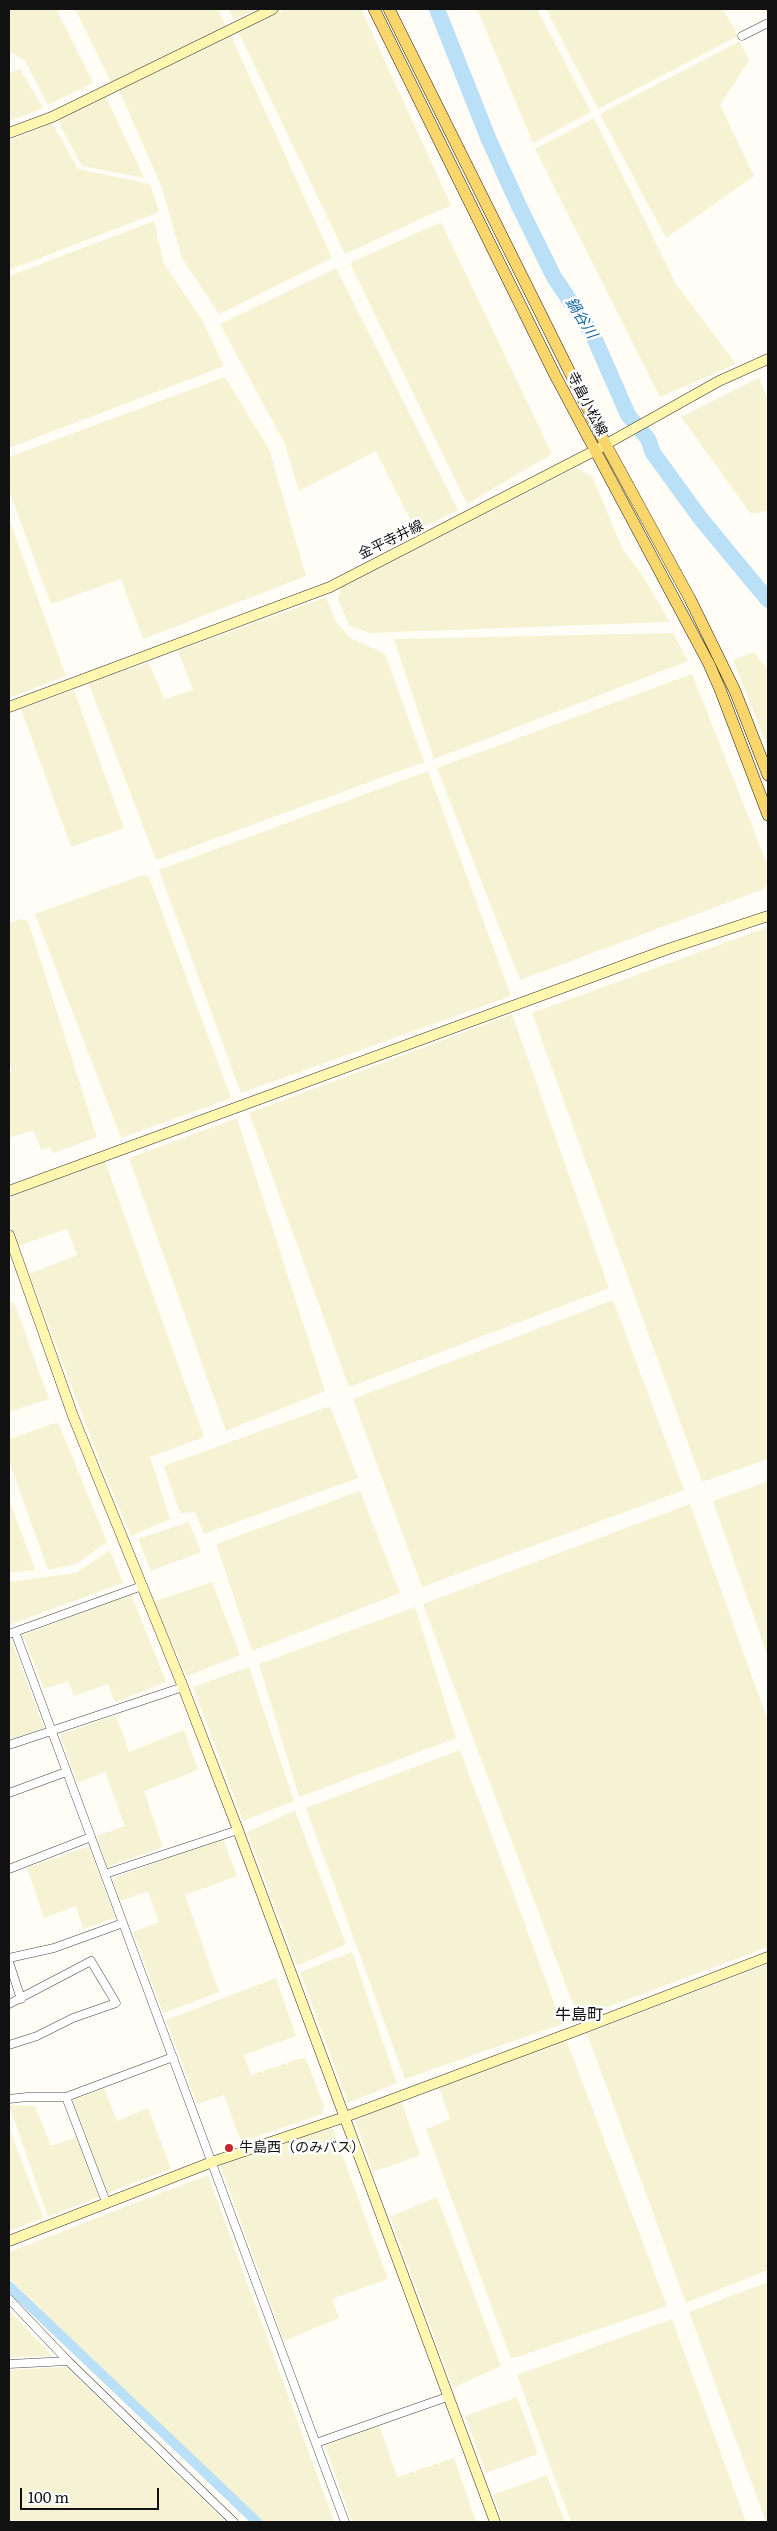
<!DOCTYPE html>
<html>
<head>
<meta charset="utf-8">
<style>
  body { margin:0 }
  #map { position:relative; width:777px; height:2531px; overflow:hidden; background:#fffdf5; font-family:Literata,serif }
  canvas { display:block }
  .frame { position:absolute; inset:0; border:10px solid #111; pointer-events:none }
  .scale { position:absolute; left:20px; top:2488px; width:139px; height:22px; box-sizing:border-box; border:2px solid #111; border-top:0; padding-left:6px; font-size:15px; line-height:18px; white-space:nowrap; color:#111; -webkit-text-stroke:4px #fff; paint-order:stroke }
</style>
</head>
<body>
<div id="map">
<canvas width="777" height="2531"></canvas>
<div class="frame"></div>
<div class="scale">100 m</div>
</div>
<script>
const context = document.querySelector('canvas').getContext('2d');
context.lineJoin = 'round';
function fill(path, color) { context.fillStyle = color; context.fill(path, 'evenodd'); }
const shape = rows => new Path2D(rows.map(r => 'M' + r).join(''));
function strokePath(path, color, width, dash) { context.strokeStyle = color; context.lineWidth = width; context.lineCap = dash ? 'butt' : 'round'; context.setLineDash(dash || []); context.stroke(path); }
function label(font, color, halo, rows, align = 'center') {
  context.font = font + ' Literata,"Noto Sans JP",serif'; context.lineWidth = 5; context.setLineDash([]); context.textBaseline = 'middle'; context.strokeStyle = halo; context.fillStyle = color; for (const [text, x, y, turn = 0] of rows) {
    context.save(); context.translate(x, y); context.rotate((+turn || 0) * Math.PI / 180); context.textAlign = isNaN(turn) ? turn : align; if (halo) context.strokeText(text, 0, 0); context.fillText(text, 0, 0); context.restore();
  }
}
const farmland = shape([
  [9,9,56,9,93,83,48,105,25,61,9,51],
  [75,9,218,9,226,26,111,82],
  [229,9,258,9,234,20],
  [286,9,361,9,451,205,345,254,238,31],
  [477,9,537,9,591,112,533,143],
  [546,9,723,9,738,36,598,109],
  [231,36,332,258,219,314,182,258,162,188,119,90],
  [740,41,749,60,720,105,754,176,666,238,600,114],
  [20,69,43,108,9,121,9,73],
  [105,95,144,178,82,166,56,118],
  [594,118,676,284,736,364,660,397,535,149],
  [52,123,78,169,150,184,159,212,9,270,9,141],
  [154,221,164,264,201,318,224,366,9,448,9,276],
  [441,222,552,454,467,504,350,263],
  [336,268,458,510,416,531,376,451,299,491,285,444,220,324],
  [225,377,269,449,306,576,143,639,121,579,51,604,9,491,9,457],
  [759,378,768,400,768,511,751,514,681,417],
  [576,468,592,476,623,550,641,573,670,622,369,633,349,625,338,599,341,587],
  [9,519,66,676,9,698],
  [326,597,335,620,349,637,385,654,424,762,156,860,88,682,149,663,164,699,193,690,178,651],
  [673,633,688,661,434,759,394,639],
  [754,652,768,670,768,748,733,660],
  [692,674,768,866,768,880,764,889,520,980,437,768],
  [74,690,124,828,71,847,21,709],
  [428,771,511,996,241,1093,159,870],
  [143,875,149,877,231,1098,121,1138,35,914],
  [20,919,28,921,97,1137,53,1153,50,1147,41,1150,33,1130,9,1138,9,1072,12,1071,9,1061,9,923],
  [768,927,768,1459,702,1482,532,1013],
  [512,1014,609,1288,349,1387,249,1113],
  [237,1118,325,1391,226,1431,129,1158],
  [105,1161,204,1437,150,1457,170,1519,131,1536,104,1472,29,1274,77,1255,67,1229,18,1246,9,1220,9,1203,12,1196],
  [613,1300,684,1490,422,1587,353,1399],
  [14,1302,49,1399,9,1412,9,1303],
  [330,1406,358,1478,204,1534,195,1512,180,1513,164,1466],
  [58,1422,107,1542,76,1564,48,1570,9,1461,9,1439],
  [768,1481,768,1657,713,1501],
  [360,1491,400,1593,252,1651,216,1544],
  [9,1499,35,1570,9,1573],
  [690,1504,768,1721,768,1947,578,2018,423,1604],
  [189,1522,201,1552,151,1571,138,1539],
  [110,1550,123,1583,9,1625,9,1582,76,1573],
  [212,1582,240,1655,187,1676,153,1602],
  [131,1594,166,1682,115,1702,108,1684,74,1696,68,1681,44,1689,23,1635],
  [415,1607,456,1738,299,1797,259,1664],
  [11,1639,44,1728,9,1740,9,1640],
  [249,1667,294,1801,243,1821,193,1687],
  [116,1715,129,1752,184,1730,198,1770,144,1791,163,1847,107,1867,97,1836,125,1826,105,1772,77,1783,60,1735],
  [460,1750,562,2024,405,2079,306,1808],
  [295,1811,346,1944,297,1966,247,1832],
  [223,1838,237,1876,185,1895,219,1992,163,2013,133,1932,159,1922,148,1891,120,1901,113,1881,116,1877],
  [89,1846,115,1918,83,1929,76,1906,44,1918,27,1868],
  [352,1952,397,2083,348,2103,300,1972],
  [768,1964,768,2270,686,2303,587,2033],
  [276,1978,296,2036,244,2055,251,2075,305,2057,324,2106,322,2114,241,2142,224,2095,197,2104,166,2020],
  [566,2039,667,2306,511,2359,426,2129,450,2119,439,2087],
  [104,2088,117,2121,148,2108,171,2169,107,2193,72,2100],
  [401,2100,420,2155,373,2172,355,2120],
  [9,2105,35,2106,51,2146,77,2137,99,2197,48,2217],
  [326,2124,333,2130,388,2279,332,2299,339,2318,284,2341,220,2165],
  [9,2127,43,2218,9,2231],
  [208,2175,334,2522,257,2522,9,2278,9,2252],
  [437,2197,501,2366,453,2388,390,2217],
  [768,2282,768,2522,766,2522,689,2312],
  [9,2310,52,2356,53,2356,9,2357],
  [672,2319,746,2522,571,2522,517,2375],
  [66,2367,226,2522,9,2522,9,2370],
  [517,2397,538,2454,486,2473,465,2416],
  [379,2424,397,2477,454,2458,476,2522,352,2522,325,2445],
  [547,2475,565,2522,503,2522,493,2495]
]);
const canal = shape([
  [9,2286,257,2522]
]);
const river = shape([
  [437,9,489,140,519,206,554,277,593,335,628,415,648,439,653,453,701,519,768,600]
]);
const street = shape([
  [742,36,768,23],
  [15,1632,345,2522],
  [9,1634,142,1586],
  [9,1745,183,1687],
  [9,1793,66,1772],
  [9,1869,91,1837],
  [105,1874,238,1830],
  [9,1958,54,1948,123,1923],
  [9,1962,21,1999],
  [9,2004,91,1961,116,2003,73,2018,37,2036,9,2045],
  [66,2097,106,2202],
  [9,2099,27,2097,66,2097,173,2057],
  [9,2299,68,2361,234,2522],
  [9,2364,68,2361],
  [316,2443,447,2397]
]);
const secondary = shape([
  [9,133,52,117,273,9],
  [9,707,330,587,594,451,719,381,768,359],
  [9,1191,668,949,768,916],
  [9,1235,73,1416,183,1687,238,1830,495,2522],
  [9,2241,212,2162,345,2117,578,2030,768,1957]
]);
const primary = shape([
  [374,9,555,375,709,664,720,689,768,815],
  [389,9,606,445,690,599,735,691,768,775]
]);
const markers = [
  [229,2148,5,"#c4262e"]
];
const streetNames = [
  ["寺畠小松線",587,404,63],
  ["金平寺井線",391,540,-26]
];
const poiNames = [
  ["牛島西（のみバス）",239,2148]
];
const waterNames = [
  ["鍋谷川",581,318,58]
];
const quarterNames = [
  ["牛島町",579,2015]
];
fill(farmland, '#f6f3d4');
strokePath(canal, '#b9e0f7', 10);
strokePath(river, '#b9e0f7', 16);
strokePath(street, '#444', 9);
strokePath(secondary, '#333', 11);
strokePath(primary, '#222', 12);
strokePath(street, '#fff', 8);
strokePath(secondary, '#fff6b0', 10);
strokePath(primary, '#f9d66b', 11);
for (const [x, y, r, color] of markers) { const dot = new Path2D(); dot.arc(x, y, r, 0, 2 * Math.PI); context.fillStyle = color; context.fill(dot); strokePath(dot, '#fff', 2); }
label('14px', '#111', '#fff', streetNames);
label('14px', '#111', '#fff', poiNames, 'left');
label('italic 15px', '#1768a6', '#fff', waterNames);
label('16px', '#111', '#fff', quarterNames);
</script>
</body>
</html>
